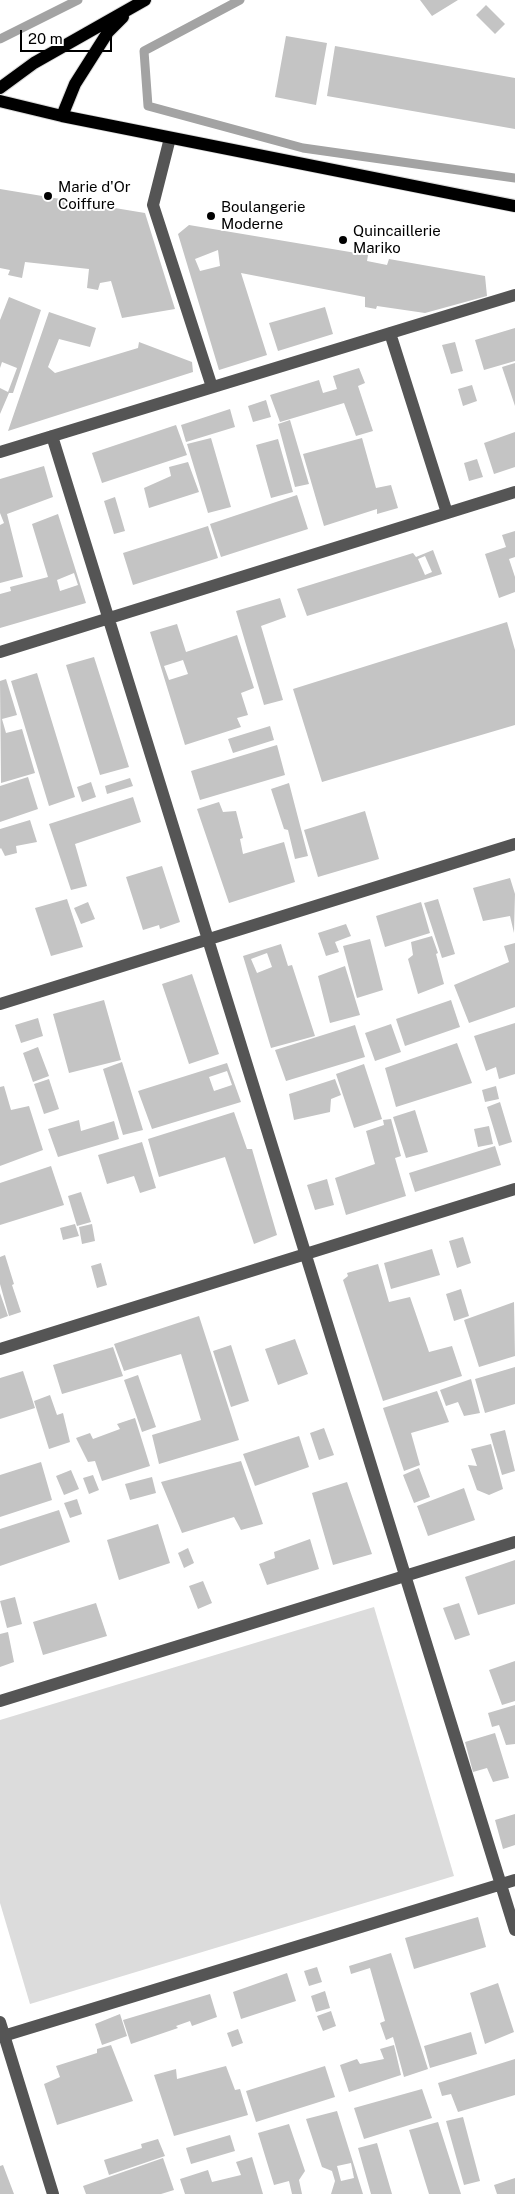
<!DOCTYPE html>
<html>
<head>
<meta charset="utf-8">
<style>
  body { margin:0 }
  #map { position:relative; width:515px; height:2194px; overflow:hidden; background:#fff; font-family:"Public Sans",sans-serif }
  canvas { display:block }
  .scale { position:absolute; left:20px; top:30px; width:92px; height:22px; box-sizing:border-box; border:2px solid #000; border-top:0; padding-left:6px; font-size:15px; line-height:18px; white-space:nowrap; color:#000; -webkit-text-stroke:4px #fff; paint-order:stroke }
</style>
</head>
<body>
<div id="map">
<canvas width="515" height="2194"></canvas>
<div class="scale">20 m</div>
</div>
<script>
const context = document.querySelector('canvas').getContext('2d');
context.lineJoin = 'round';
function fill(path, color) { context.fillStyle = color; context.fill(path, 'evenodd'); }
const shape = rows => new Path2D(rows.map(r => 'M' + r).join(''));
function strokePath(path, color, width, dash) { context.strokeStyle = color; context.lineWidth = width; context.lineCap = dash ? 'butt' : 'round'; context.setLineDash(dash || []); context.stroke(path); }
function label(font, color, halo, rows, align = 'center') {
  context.font = font + ' "Public Sans",sans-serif'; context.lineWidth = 4; context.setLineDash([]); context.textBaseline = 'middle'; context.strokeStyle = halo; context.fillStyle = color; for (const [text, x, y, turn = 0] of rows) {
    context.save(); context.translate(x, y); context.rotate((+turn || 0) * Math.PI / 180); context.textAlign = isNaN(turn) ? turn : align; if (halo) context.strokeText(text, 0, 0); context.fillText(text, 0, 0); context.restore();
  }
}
const green = shape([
  [374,1607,454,1876,30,2004,0,1903,0,1720]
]);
const stream = shape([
  [240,0,144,51,148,106,303,148,515,178],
  [0,39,78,0]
]);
const building = shape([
  [420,0,458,0,432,16],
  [486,5,505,24,495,34,476,15],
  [286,36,327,43,316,105,275,97],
  [335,46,515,78,515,129,327,96],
  [0,189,145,213,175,309,122,318,111,281,100,283,98,290,87,288,89,269,25,262,22,278,8,275,10,270,0,268],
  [189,225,368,255,367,261,387,265,389,259,485,276,487,296,425,313,377,306,376,309,365,307,365,297,241,273,267,355,219,370,178,234],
  [218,250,220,266,200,271,195,259],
  [9,297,41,310,13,393,9,393,0,414,0,388,8,392,17,368,2,362,0,368,0,320],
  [325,307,333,334,278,351,269,323],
  [49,312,96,328,90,347,59,339,48,367,55,373,138,348,139,342,192,362,193,372,8,431],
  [515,328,515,361,484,370,475,340],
  [455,342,463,371,451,374,442,345],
  [515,363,515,406,502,367],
  [359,368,365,383,358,386,373,431,356,436,344,403,280,422,270,395,319,380,323,393,337,389,333,376],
  [472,385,477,401,463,406,458,389],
  [266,400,271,417,253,422,248,406],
  [230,409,235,427,186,442,181,425],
  [290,420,309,484,295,487,278,424],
  [176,425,187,455,102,483,92,453],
  [515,432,515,467,494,474,484,443],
  [211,438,231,507,208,513,187,444],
  [362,438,376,488,391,485,398,508,377,514,377,509,324,526,303,454],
  [278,439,293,492,271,498,256,445],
  [477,459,483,477,469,481,464,463],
  [188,462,199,492,149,508,144,488,171,476,169,467],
  [44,466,53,497,7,514,23,577,0,583,0,525,4,523,0,513,0,479],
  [297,495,308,529,221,557,210,524],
  [115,497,125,531,114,534,104,501],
  [58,514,86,603,0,628,0,594,11,591,10,587,48,577,32,524],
  [74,573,78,585,60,591,57,580],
  [208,526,218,558,133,585,123,553],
  [515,531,515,557,509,559,515,577,515,592,499,598,485,554,506,547,502,535],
  [433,550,442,574,307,616,297,589,413,553,416,557],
  [425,556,432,572,425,575,418,559],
  [280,598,286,617,261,626,283,700,264,705,236,611],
  [507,622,515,650,515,725,322,782,293,689],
  [177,624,186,652,237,635,254,688,241,693,248,715,237,718,241,727,185,745,150,632],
  [183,660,188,674,169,680,164,666],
  [94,657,129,767,100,775,66,665],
  [37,673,75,797,49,806,11,681],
  [6,679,17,715,2,719,6,733,22,729,35,773,1,783,0,681],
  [270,726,274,740,233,753,228,739],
  [277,745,285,775,200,800,191,771],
  [28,777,38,809,0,822,0,786],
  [130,778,133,786,107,794,105,786],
  [91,782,96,797,82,802,77,787],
  [289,783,308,856,295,859,288,830,284,829,271,789],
  [133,797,141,822,75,844,87,886,71,890,49,824],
  [219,802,223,812,236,811,243,838,240,839,243,854,284,842,295,882,229,903,197,809],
  [365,811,379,859,318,877,304,830],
  [30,820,37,842,16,846,17,853,5,856,1,848,0,849,0,829],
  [162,866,180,922,160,929,159,925,143,930,126,877],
  [510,878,515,894,514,933,510,916,483,921,473,888],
  [67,899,83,947,51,956,35,908],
  [438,899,455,954,442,958,424,903],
  [88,902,95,919,81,924,74,908],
  [421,902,430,933,385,947,376,916],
  [346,924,351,936,335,942,339,952,326,956,318,933],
  [432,936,438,953,436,954,444,984,418,994,408,959,413,955,411,942],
  [370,939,383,990,357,998,343,946],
  [515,943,515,1007,469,1023,454,985,509,962,504,946],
  [281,944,288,966,292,965,315,1036,271,1048,243,956],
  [267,953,272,967,257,973,251,959],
  [345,966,360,1015,330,1023,318,976],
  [192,974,219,1054,189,1064,162,984],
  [104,1000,121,1060,69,1073,53,1014],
  [451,1000,460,1027,405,1046,396,1019],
  [38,1018,43,1036,21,1043,15,1025],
  [515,1023,515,1074,499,1079,496,1067,486,1071,474,1036],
  [391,1024,401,1052,375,1061,365,1033],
  [355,1025,365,1057,286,1081,275,1050],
  [457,1043,472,1083,396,1107,385,1068],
  [38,1047,49,1076,33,1082,23,1053],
  [122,1062,143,1130,123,1135,103,1069],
  [227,1063,241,1102,152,1129,138,1091],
  [227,1071,232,1085,214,1091,209,1077],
  [364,1064,382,1119,354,1128,336,1074],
  [49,1079,59,1109,44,1114,34,1084],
  [335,1079,341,1095,331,1099,330,1112,294,1120,289,1094],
  [4,1086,11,1110,29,1106,43,1150,0,1166,0,1087],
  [496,1086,499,1099,485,1102,482,1090],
  [500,1102,512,1142,499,1146,487,1107],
  [415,1110,428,1152,406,1158,393,1117],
  [234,1112,247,1149,252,1149,277,1235,254,1244,225,1157,159,1177,148,1139],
  [391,1119,401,1156,395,1158,406,1196,346,1215,335,1178,375,1164,366,1131,384,1125,383,1120],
  [79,1120,81,1131,114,1121,119,1139,58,1157,48,1129],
  [489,1126,493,1144,478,1147,474,1129],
  [142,1142,156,1188,140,1193,134,1176,107,1184,98,1155],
  [495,1146,501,1165,415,1192,409,1173],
  [51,1166,64,1205,0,1225,0,1183],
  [327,1179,334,1205,315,1210,307,1185],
  [81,1192,91,1222,77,1226,68,1196],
  [75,1224,79,1236,63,1240,60,1228],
  [92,1224,95,1241,82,1244,79,1227],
  [463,1237,471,1263,457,1268,449,1241],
  [432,1249,440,1275,391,1289,384,1263],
  [5,1255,14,1284,12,1285,21,1312,9,1316,0,1284,0,1257],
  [101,1263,107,1285,97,1288,91,1266],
  [378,1264,389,1302,410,1297,429,1352,452,1346,462,1376,383,1401,343,1280,348,1276,347,1273],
  [461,1289,469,1316,454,1321,446,1294],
  [0,1293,8,1316,0,1319],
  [514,1302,515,1356,479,1367,464,1320],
  [199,1316,239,1440,159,1464,152,1435,201,1420,181,1354,124,1371,114,1344],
  [295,1339,308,1374,278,1385,265,1349],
  [231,1345,249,1401,231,1407,213,1351],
  [113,1347,123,1376,62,1394,53,1365],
  [515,1367,515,1404,485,1413,475,1379],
  [23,1371,35,1408,0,1419,0,1378],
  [138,1375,156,1427,142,1432,124,1380],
  [471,1379,480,1413,464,1416,458,1402,446,1406,440,1390],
  [437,1391,449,1422,411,1433,420,1465,404,1471,383,1408],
  [50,1395,57,1415,63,1413,70,1442,49,1449,34,1401],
  [135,1418,150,1466,102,1481,95,1461,88,1462,76,1438,90,1433,93,1439,120,1429,117,1424],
  [324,1428,334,1455,319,1460,310,1433],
  [505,1430,515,1471,502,1475,490,1434],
  [299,1436,309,1467,255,1486,243,1454],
  [491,1444,503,1489,489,1495,477,1490,468,1465,477,1466,471,1449],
  [241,1461,263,1524,241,1530,234,1517,182,1533,161,1482],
  [41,1462,52,1500,0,1517,0,1475],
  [419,1468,430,1497,414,1503,403,1475],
  [71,1470,79,1489,64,1495,56,1476],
  [93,1475,99,1490,89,1494,83,1478],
  [152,1477,156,1493,130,1500,125,1484],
  [347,1482,372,1554,333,1565,312,1493],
  [464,1488,475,1520,428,1536,417,1506],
  [77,1499,82,1514,70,1518,64,1503],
  [59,1510,70,1542,0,1566,0,1529],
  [158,1524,170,1563,119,1580,107,1540],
  [310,1539,319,1569,267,1585,259,1564,275,1558,274,1552],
  [188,1548,194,1563,184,1568,178,1553],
  [515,1560,515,1604,478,1615,465,1577],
  [203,1581,212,1603,198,1609,189,1586],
  [15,1597,22,1624,7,1628,0,1601],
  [96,1603,107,1636,43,1655,33,1622],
  [459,1603,470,1635,455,1640,443,1608],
  [8,1632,14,1662,0,1667,0,1634],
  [515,1661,515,1701,502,1705,489,1670],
  [515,1705,515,1744,506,1745,499,1725,492,1727,488,1713],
  [495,1733,509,1778,493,1782,487,1768,473,1772,465,1742],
  [515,1814,515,1845,503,1849,495,1820],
  [478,1917,486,1947,414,1969,405,1938],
  [391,1953,428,2069,404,2077,393,2037,386,2040,380,2023,385,2021,370,1968,351,1974,349,1966],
  [317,1967,322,1982,309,1986,304,1971],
  [287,1973,296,2001,241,2019,233,1992],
  [498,1983,514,2032,485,2044,470,1993],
  [325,1991,330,2008,316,2012,311,1996],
  [210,1994,217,2017,192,2026,190,2021,176,2026,178,2028,131,2044,123,2020],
  [331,2011,336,2026,323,2031,317,2016],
  [120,2014,127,2036,102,2045,95,2024],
  [238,2029,243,2043,232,2047,227,2033],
  [471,2032,477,2054,430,2068,424,2046],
  [111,2045,133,2101,57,2125,44,2084,60,2077,56,2066,97,2053,97,2049],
  [394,2045,401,2075,349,2092,340,2065,357,2059,360,2064,384,2059,380,2049],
  [515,2059,515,2095,458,2112,451,2094,442,2096,438,2083],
  [226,2066,235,2090,240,2089,248,2115,174,2136,154,2075,176,2069,177,2079],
  [325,2066,335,2097,256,2122,246,2091],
  [422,2089,432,2118,364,2139,354,2108],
  [337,2111,363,2194,331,2194,335,2181,332,2171,322,2167,306,2119],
  [351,2163,354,2178,341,2181,337,2166],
  [463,2117,480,2181,464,2185,446,2121],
  [438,2122,461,2194,429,2194,409,2130],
  [289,2124,305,2171,299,2180,302,2194,292,2194,289,2181,274,2185,258,2133],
  [230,2135,235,2151,191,2164,186,2148],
  [158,2139,165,2156,109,2175,104,2160,142,2148,141,2144],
  [377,2143,392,2194,371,2194,358,2148],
  [252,2157,263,2194,185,2194,180,2179,208,2170,212,2182,241,2175,236,2162],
  [163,2158,174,2190,161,2194,86,2194,83,2186],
  [3,2165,14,2194,0,2194,0,2166],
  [515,2178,515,2194,497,2194,494,2185]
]);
const minor = shape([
  [170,138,153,205,212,387],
  [390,333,447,513],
  [52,436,515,1930],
  [0,452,515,295],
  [0,652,515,492],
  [0,1004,515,844],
  [0,1349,515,1189],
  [0,1701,515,1542],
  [0,2022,53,2194],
  [0,2037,515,1880]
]);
const major = shape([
  [0,88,34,63,145,0],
  [0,101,62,116,515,206],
  [62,116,75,84,108,32,123,17]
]);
const markers = [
  [48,196,5,"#000"],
  [211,216,5,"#000"],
  [343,240,5,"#000"]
];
const poiNames = [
  ["Marie d'Or",58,187],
  ["Coiffure",58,204],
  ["Boulangerie",221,207],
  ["Moderne",221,224],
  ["Quincaillerie",353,231],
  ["Mariko",353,248]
];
fill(green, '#dcdcdc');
strokePath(stream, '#a3a3a3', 9);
fill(building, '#c4c4c4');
strokePath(major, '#dbdbdb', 14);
strokePath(minor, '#555', 12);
strokePath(major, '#000', 12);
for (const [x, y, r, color] of markers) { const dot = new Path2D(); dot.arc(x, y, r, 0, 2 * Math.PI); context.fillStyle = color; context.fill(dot); strokePath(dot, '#fff', 2); }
label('15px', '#000', '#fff', poiNames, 'left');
</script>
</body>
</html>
